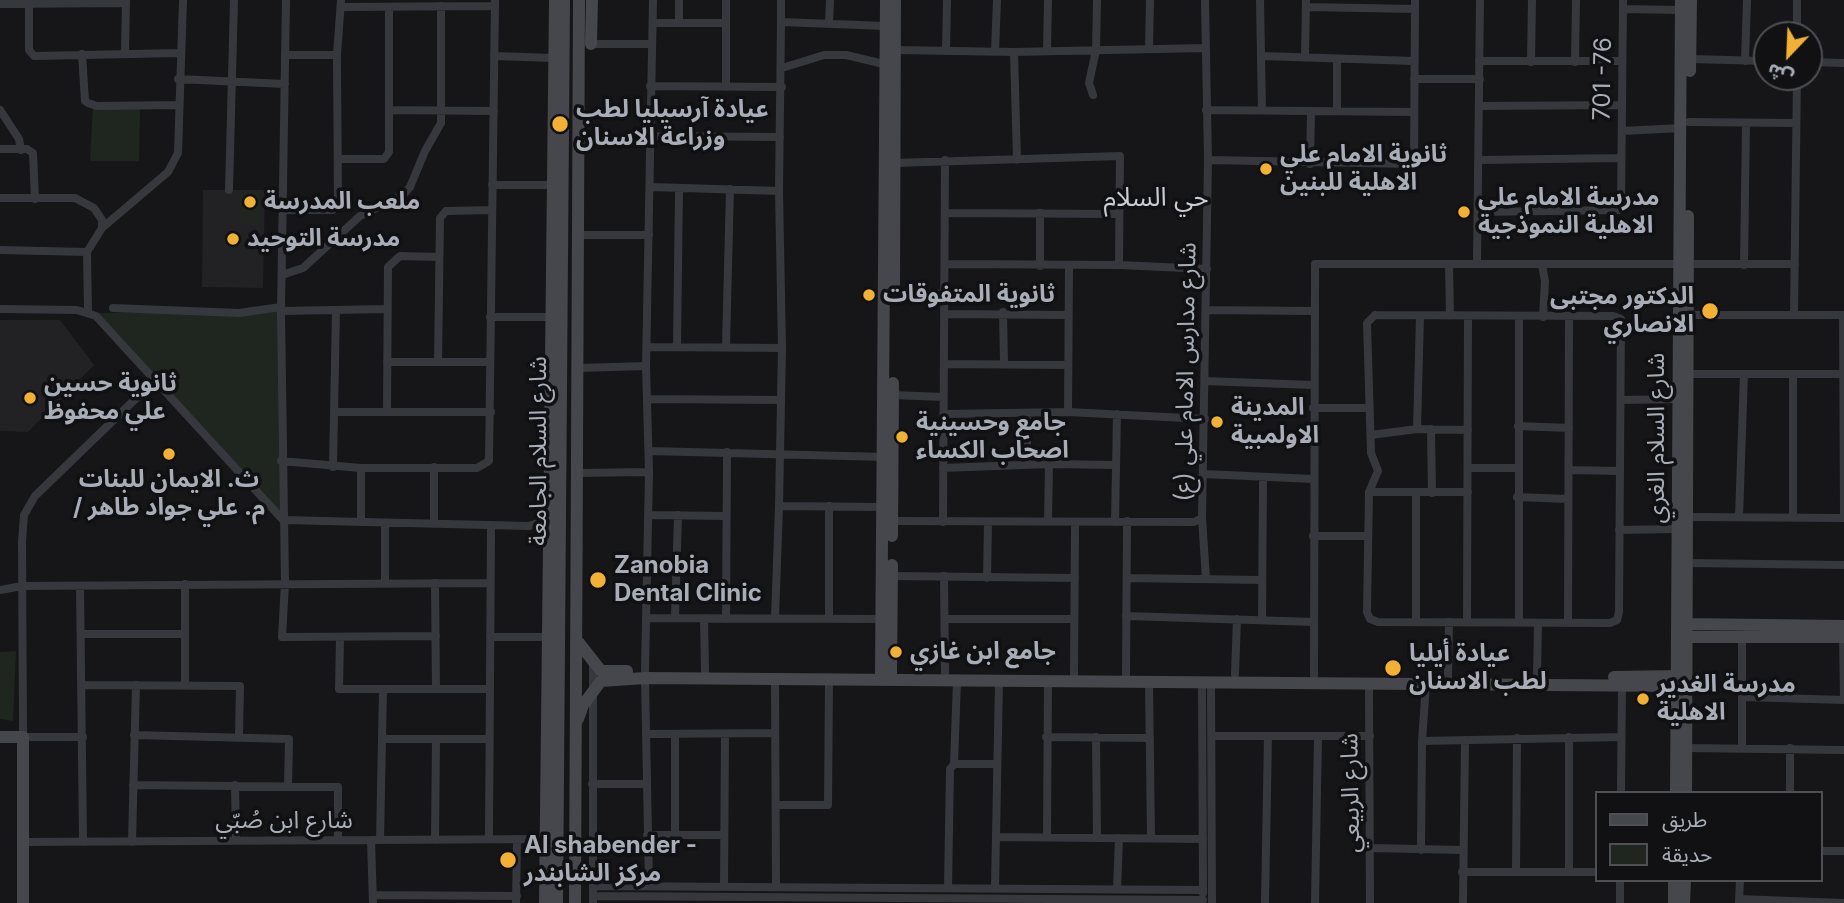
<!DOCTYPE html>
<html>
<head>
<meta charset="utf-8">
<style>
  body { margin:0 }
  #map { position:relative; width:1844px; height:903px; overflow:hidden; background:#161618; font-family:Inter,"Noto Sans Arabic",sans-serif }
  canvas { display:block }
  .legend { position:absolute; left:1595px; top:791px; width:228px; height:91px; box-sizing:border-box; background:#111113; border:2px solid #4d4f55; margin:0; padding:9px 12px; list-style:none; font-size:21px; color:#a8adb8 }
  .legend li { display:flex; align-items:center; gap:14px; height:35px }
  .legend b { width:35px; border:2px solid #4d4f55 }
  .north { position:absolute; left:1753px; top:21px; width:70px; height:70px; box-sizing:border-box; background:#111113; border:2px solid #4d4f55; border-radius:50%; rotate:203deg; font-size:19px; font-weight:700; line-height:28px; text-align:center; color:#a8adb8 }
  .north::after { content:''; display:block; margin:auto; width:24px; height:32px; background:#f2b134; clip-path:polygon(50% 0,100% 100%,50% 72%,0 100%) }
</style>
</head>
<body>
<div id="map">
<canvas width="1844" height="903"></canvas>
<ul class="legend">
<li><b style="height:9px;background:#45474d"></b>طريق</li>
<li><b style="height:19px;background:#1e261f"></b>حديقة</li>
</ul>
<div class="north">ش</div>
</div>
<script>
const context = document.querySelector('canvas').getContext('2d');
context.lineJoin = 'round';
function fill(path, color) { context.fillStyle = color; context.fill(path, 'evenodd'); }
const shape = rows => new Path2D(rows.map(r => 'M' + r).join(''));
function strokePath(path, color, width, dash) { context.strokeStyle = color; context.lineWidth = width; context.lineCap = dash ? 'butt' : 'round'; context.setLineDash(dash || []); context.stroke(path); }
function label(font, color, halo, rows, align = 'center') {
  context.font = font + ' Inter,"Noto Sans Arabic",sans-serif'; context.lineWidth = 7; context.setLineDash([]); context.textBaseline = 'middle'; context.strokeStyle = halo; context.fillStyle = color; for (const [text, x, y, turn = 0] of rows) {
    context.save(); context.translate(x, y); context.rotate((+turn || 0) * Math.PI / 180); context.textAlign = isNaN(turn) ? turn : align; if (halo) context.strokeText(text, 0, 0); context.fillText(text, 0, 0); context.restore();
  }
}
const built = shape([
  [203,190,265,190,263,288,202,287],
  [0,320,60,320,94,365,28,432,0,431]
]);
const green = shape([
  [93,105,140,106,139,161,90,161],
  [239,192,260,192,259,223,241,223],
  [281,311,283,520,97,313],
  [16,651,13,721,0,719,0,652]
]);
const street = shape([
  [286,0,281,311,285,583,282,637,436,636],
  [1260,0,1262,110],
  [0,4,126,3],
  [29,4,29,50,34,56,179,53],
  [341,7,495,6],
  [1306,7,1415,9],
  [1623,9,1681,10],
  [781,22,781,0],
  [653,23,725,23],
  [679,23,679,0],
  [829,24,830,0],
  [1797,35,1797,0],
  [591,44,652,44],
  [1149,49,1150,0],
  [895,50,1014,52,1204,48],
  [946,50,947,0],
  [995,51,997,0],
  [1047,51,1048,0],
  [1014,52,1017,160],
  [125,53,126,0],
  [82,54,85,101,88,103,97,106,177,105],
  [285,55,337,55],
  [494,56,553,58],
  [1262,56,1414,61],
  [1305,58,1306,0],
  [1337,59,1337,111],
  [1690,59,1767,61],
  [1479,61,1622,61],
  [1745,61,1747,0],
  [1531,62,1532,0],
  [1575,62,1576,0],
  [1809,62,1844,63],
  [782,68,824,55,846,55,884,64],
  [178,79,285,84],
  [1414,79,1480,79],
  [650,86,782,87],
  [726,87,726,0],
  [1093,95,1089,83,1096,50,1097,0],
  [1480,106,1622,105],
  [0,110,19,139,21,150],
  [389,110,494,111],
  [1206,110,1414,112],
  [1689,122,1796,123],
  [1622,131,1681,128],
  [652,136,780,137],
  [0,149,27,149,33,153,35,199],
  [339,159,384,159,389,152,389,7],
  [1208,160,1414,164,1415,0],
  [1479,160,1621,158],
  [894,163,1120,156,1119,265],
  [1310,164,1311,111],
  [492,185,552,185],
  [651,187,779,191],
  [229,190,234,0],
  [0,198,75,198,94,208,102,220,102,228],
  [283,210,333,210,338,204,337,55,341,0],
  [1478,212,1621,210,1623,0],
  [946,213,1118,214],
  [579,235,649,235],
  [0,250,87,252],
  [946,264,1119,265,1207,269],
  [1449,264,1450,316],
  [1477,264,1480,0],
  [1688,264,1795,264],
  [1542,265,1545,281,1543,317],
  [1744,265,1746,123],
  [1040,266,1040,213],
  [282,275,303,268,360,216,403,195,410,187,425,151,441,123,441,6],
  [894,292,946,294],
  [113,308,239,313,281,307],
  [0,309,77,310,96,316,283,520,529,526,544,521,548,514],
  [1206,310,1313,311],
  [281,311,386,309],
  [88,312,87,252,102,228,168,172,178,153,183,0],
  [1003,312,1004,363],
  [946,314,1068,315],
  [1794,314,1797,77],
  [1375,315,1613,316,1621,319,1619,612,1617,620,1610,623,1378,622,1370,619,1367,612,1369,492,1378,471,1371,453,1367,323,1375,315],
  [1688,315,1844,315],
  [1843,315,1844,513],
  [490,317,551,317],
  [726,346,730,189],
  [647,347,782,348],
  [677,347,679,188],
  [387,362,490,362],
  [438,362,440,218,446,211,492,210],
  [945,364,1068,365],
  [578,368,646,366],
  [1688,374,1843,374],
  [1205,381,1313,385],
  [893,395,943,397],
  [648,399,781,400],
  [1621,400,1679,399],
  [1313,408,1369,408],
  [387,411,388,267,400,256,439,257],
  [334,412,491,412],
  [1068,412,1069,266],
  [944,414,1068,412,1205,419],
  [1518,426,1569,428],
  [1417,429,1420,316],
  [1431,429,1432,493],
  [1371,435,1417,429,1468,430],
  [649,451,884,457],
  [281,461,361,468,477,468,489,461,495,0],
  [1027,465,1027,413],
  [333,467,336,310],
  [943,468,1049,464,1116,465],
  [1468,468,1517,468],
  [1569,470,1619,471],
  [578,473,649,472,646,366,653,0],
  [1204,474,1313,479],
  [1369,492,1468,492],
  [1416,493,1416,622],
  [1517,497,1568,499],
  [883,507,779,506,782,348,779,191,781,22,885,26],
  [650,515,726,516],
  [1688,517,1844,518],
  [1739,517,1744,374],
  [1793,517,1793,374],
  [1202,518,1206,579],
  [892,521,1194,522,1202,518,1208,160,1205,0],
  [1048,521,1049,464],
  [361,522,361,468],
  [943,522,945,160],
  [1115,522,1117,414],
  [434,524,434,467],
  [1619,530,1677,529],
  [1313,536,1368,536],
  [1687,563,1844,565],
  [891,576,1075,578],
  [944,576,945,673],
  [987,578,988,522],
  [1127,578,1262,580],
  [385,583,385,523],
  [435,583,436,689],
  [185,584,185,685],
  [80,586,83,842],
  [0,590,22,586,490,583],
  [1126,616,1314,622],
  [647,618,882,619],
  [675,618,678,515],
  [704,618,705,672],
  [775,618,779,506],
  [726,619,727,452],
  [829,619,829,506],
  [945,619,1074,619],
  [1262,620,1263,477],
  [1467,622,1468,316],
  [1519,622,1519,317],
  [1568,623,1569,317],
  [81,634,185,634],
  [490,637,546,637],
  [1843,637,1844,699],
  [340,639,339,689,490,689],
  [645,671,649,472],
  [1074,674,1075,522],
  [1126,674,1127,521],
  [1235,674,1237,619],
  [1314,675,1315,264,1679,264],
  [1448,677,1449,622],
  [1537,677,1538,623],
  [645,678,649,886],
  [775,681,776,887],
  [1149,681,1151,838],
  [1211,682,1212,903],
  [1202,683,1203,893],
  [1369,683,1370,903],
  [82,685,240,686,239,737],
  [1744,697,1844,700],
  [646,734,774,733],
  [675,734,675,835],
  [134,735,289,739,288,785],
  [1213,736,1370,736],
  [83,737,23,737,22,541,24,515,35,496,154,381],
  [1046,737,1150,738],
  [1096,737,1097,838],
  [382,739,489,739],
  [1422,741,1621,737],
  [1742,747,1742,638],
  [1686,748,1844,750],
  [1790,748,1790,793],
  [954,764,957,681],
  [592,784,646,784],
  [133,785,338,787,338,840],
  [235,785,236,841],
  [1621,793,1622,685],
  [776,805,828,805,829,681],
  [647,835,724,835],
  [996,837,1203,839],
  [1047,837,1048,682],
  [489,839,491,525],
  [371,840,373,903],
  [380,840,383,689],
  [435,840,436,740],
  [23,842,545,839],
  [132,842,136,685],
  [1371,848,1462,850],
  [1421,850,1422,741,1426,684],
  [1821,851,1844,851],
  [1569,871,1569,737],
  [1462,872,1597,872],
  [1516,872,1517,738],
  [593,886,1203,890],
  [724,887,725,734],
  [948,888,950,769,954,764,997,764],
  [995,888,999,681],
  [1117,889,1119,838],
  [373,895,517,896],
  [593,896,1203,900],
  [1739,899,1843,903],
  [1739,902,1740,880],
  [516,903,517,839],
  [593,903,593,663],
  [1265,903,1268,736],
  [1315,903,1318,737],
  [1463,903,1465,740],
  [1620,903,1620,880]
]);
const secondary = shape([
  [591,44,592,0],
  [1690,71,1691,0],
  [894,284,895,0],
  [892,536,893,383],
  [1687,624,1844,626],
  [1687,637,1844,637],
  [579,643,601,671,627,671],
  [881,673,886,0],
  [891,673,892,565],
  [1614,677,1677,676],
  [578,719,583,705,601,681,645,678,1677,686],
  [0,737,23,737,23,903],
  [1676,793,1681,0],
  [1686,793,1688,216],
  [545,903,555,0],
  [557,903,564,0],
  [575,903,579,0],
  [1674,903,1674,880],
  [1684,903,1685,880]
]);
const markers = [
  [560,124,9,"#f2b134"],
  [1266,169,7,"#f2b134"],
  [250,202,7,"#f2b134"],
  [1464,212,7,"#f2b134"],
  [233,239,7,"#f2b134"],
  [869,295,7,"#f2b134"],
  [1710,311,9,"#f2b134"],
  [30,398,7,"#f2b134"],
  [1217,422,7,"#f2b134"],
  [902,437,7,"#f2b134"],
  [169,454,7,"#f2b134"],
  [598,580,9,"#f2b134"],
  [896,652,7,"#f2b134"],
  [1393,668,9,"#f2b134"],
  [1643,699,7,"#f2b134"],
  [508,860,9,"#f2b134"]
];
const streetNames = [
  ["701 -76",1603,79,-89],
  ["شارع مدارس الامام علي (ع)",1186,372,-89],
  ["شارع السلام الغري",1657,438,-90],
  ["شارع السلام الجامعة",539,451,-90],
  ["شارع الربيعي",1351,793,-91],
  ["شارع ابن صُبّي",284,821]
];
const poiNames = [
  ["عيادة آرسيليا لطب",576,110],
  ["وزراعة الاسنان",576,138],
  ["ثانوية الامام علي",1280,155],
  ["الاهلية للبنين",1280,183],
  ["مدرسة الامام علي",1478,198],
  ["الاهلية النموذجية",1478,226],
  ["ملعب المدرسة",264,202],
  ["مدرسة التوحيد",247,239],
  ["ثانوية المتفوقات",883,295],
  ["الدكتور مجتبى",1694,297,"right"],
  ["الانصاري",1694,325,"right"],
  ["ثانوية حسين",44,384],
  ["علي محفوظ",44,412],
  ["المدينة",1231,408],
  ["الاولمبية",1231,436],
  ["جامع وحسينية",916,423],
  ["اصحاب الكساء",916,451],
  ["ث. الايمان للبنات",169,480,"center"],
  ["/ م. علي جواد طاهر",169,508,"center"],
  ["Zanobia",614,566],
  ["Dental Clinic",614,594],
  ["جامع ابن غازي",910,652],
  ["عيادة أيليا",1409,654],
  ["لطب الاسنان",1409,682],
  ["مدرسة الغدير",1657,685],
  ["الاهلية",1657,713],
  ["Al shabender -",524,846],
  ["مركز الشابندر",524,874]
];
const neighbourhoodNames = [
  ["حي السلام",1156,198]
];
fill(built, '#222225');
fill(green, '#1e261f');
strokePath(street, '#37383d', 8);
strokePath(secondary, '#45474d', 12);
for (const [x, y, r, color] of markers) { const dot = new Path2D(); dot.arc(x, y, r, 0, 2 * Math.PI); context.fillStyle = color; context.fill(dot); strokePath(dot, '#111113', 2.5); }
label('24px', '#a8adb8', '#111113', streetNames);
label('bold 24px', '#a8adb8', '#111113', poiNames, 'left');
label('26px', '#c9ccd4', '#111113', neighbourhoodNames);
</script>
</body>
</html>
